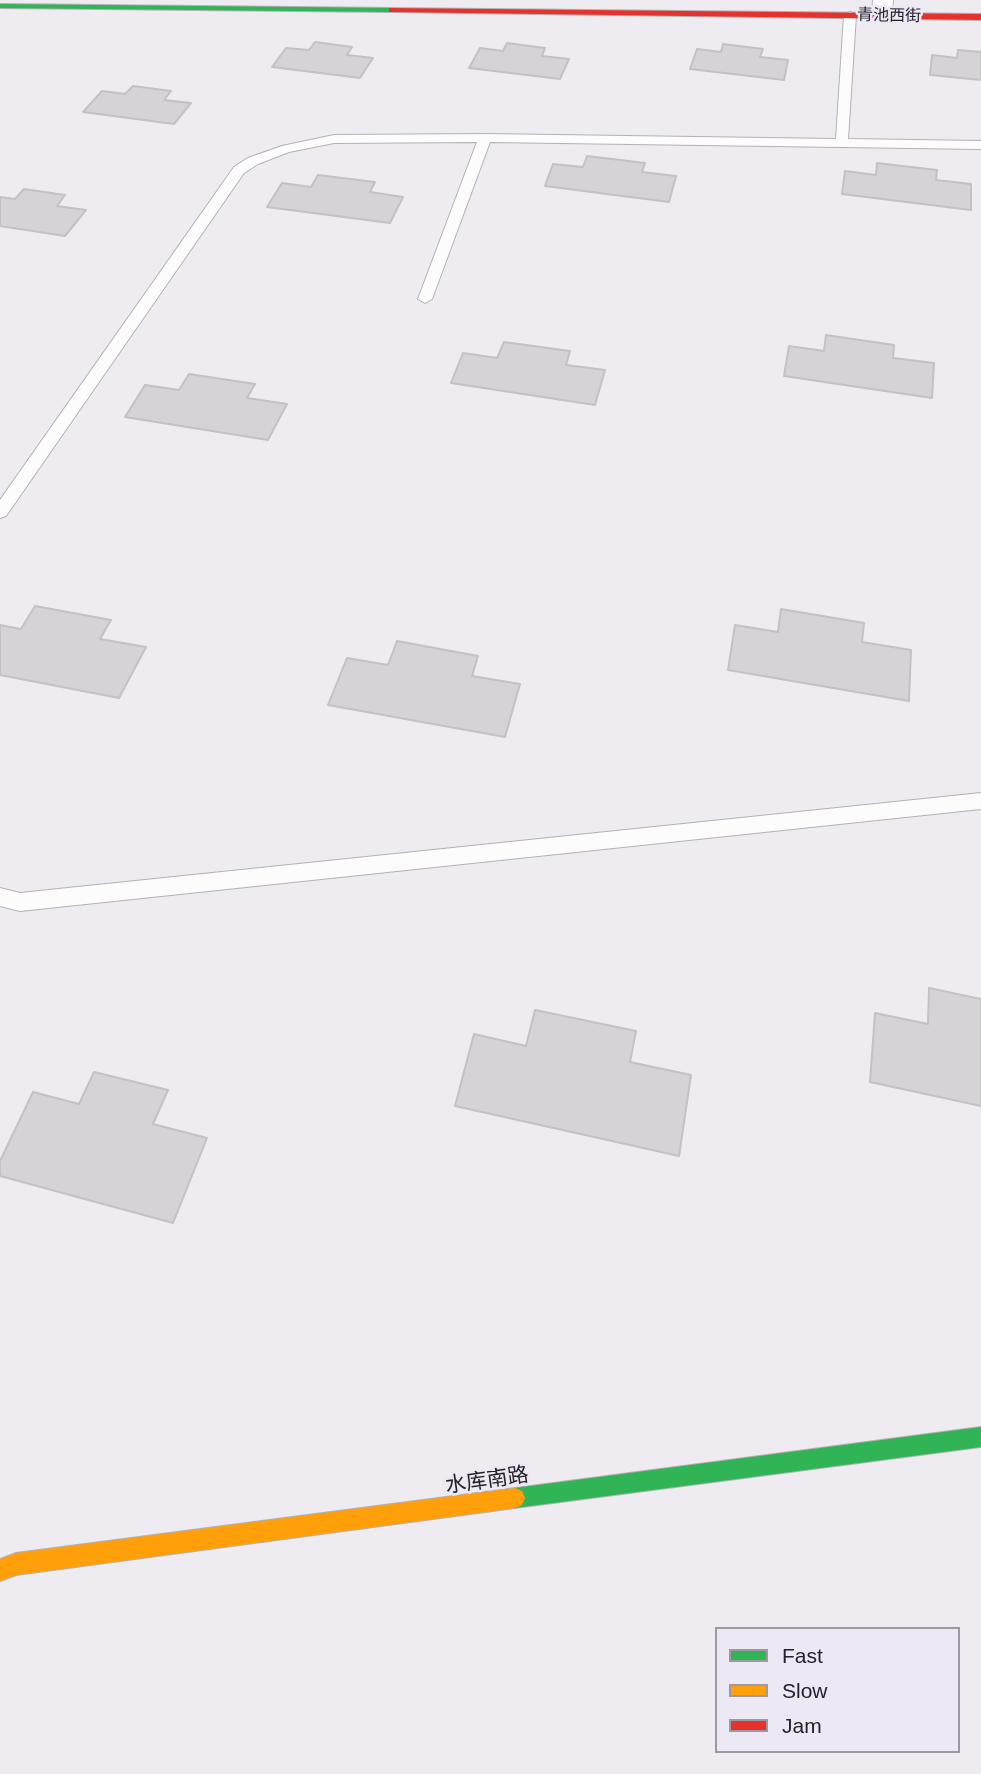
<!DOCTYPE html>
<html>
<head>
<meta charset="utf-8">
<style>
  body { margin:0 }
  #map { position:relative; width:981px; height:1774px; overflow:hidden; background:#eeecf1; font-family:Helvetica,sans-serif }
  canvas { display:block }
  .legend { position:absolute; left:715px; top:1627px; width:245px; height:126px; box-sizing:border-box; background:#ede9f4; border:2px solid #9c99a2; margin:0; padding:9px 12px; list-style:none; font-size:21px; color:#232226 }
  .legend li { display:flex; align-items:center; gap:14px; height:35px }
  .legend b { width:35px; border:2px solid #9c99a2 }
</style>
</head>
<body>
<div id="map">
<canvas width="981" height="1774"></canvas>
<ul class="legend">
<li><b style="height:9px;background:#30b455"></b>Fast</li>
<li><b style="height:9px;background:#ff9f0a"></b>Slow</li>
<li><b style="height:9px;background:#e5322d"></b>Jam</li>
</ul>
</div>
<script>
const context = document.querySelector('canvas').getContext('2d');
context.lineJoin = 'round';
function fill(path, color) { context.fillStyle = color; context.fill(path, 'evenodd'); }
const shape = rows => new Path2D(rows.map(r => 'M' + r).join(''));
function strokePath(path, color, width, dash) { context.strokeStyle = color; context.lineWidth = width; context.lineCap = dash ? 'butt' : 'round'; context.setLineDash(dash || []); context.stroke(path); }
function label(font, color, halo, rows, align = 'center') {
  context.font = font + ' Helvetica,"Noto Sans SC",sans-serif'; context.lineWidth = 5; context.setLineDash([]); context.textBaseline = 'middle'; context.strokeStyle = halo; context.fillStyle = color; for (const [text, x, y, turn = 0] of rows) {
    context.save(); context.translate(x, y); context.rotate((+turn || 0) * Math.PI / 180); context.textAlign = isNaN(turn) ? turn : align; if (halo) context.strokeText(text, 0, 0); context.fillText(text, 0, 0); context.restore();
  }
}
const building = shape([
  [315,42,352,47,347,55,373,58,360,78,272,67,286,48,309,50,315,42],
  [507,43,545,48,542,56,569,59,560,79,469,68,480,48,503,51,507,43],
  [723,44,763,49,760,57,788,60,784,80,690,69,697,49,721,52,723,44],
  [958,50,981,52,981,80,930,75,932,55,957,58,958,50],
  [133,86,171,91,164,100,191,103,174,124,83,112,102,91,125,94,133,86],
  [587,156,645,163,642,172,676,176,669,202,545,186,553,164,583,167,587,156],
  [877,163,937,170,936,180,971,184,971,210,842,194,845,171,876,175,877,163],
  [318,175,375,182,370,192,403,197,390,223,267,207,282,183,311,187,318,175],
  [24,189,65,195,57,206,86,210,65,236,0,226,0,197,15,199,24,189],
  [826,335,894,345,893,358,934,363,932,398,784,376,789,346,824,351,826,335],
  [504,342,570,351,566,365,605,370,595,405,451,383,463,353,497,358,504,342],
  [189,374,255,384,247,398,287,404,268,440,125,417,145,385,179,390,189,374],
  [35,606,111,620,100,639,146,647,119,698,0,675,0,625,21,629,35,606],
  [781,609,864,623,862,642,911,650,909,701,728,670,735,625,778,632,781,609],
  [397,641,478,656,472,676,520,684,505,737,328,705,347,658,388,665,397,641],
  [929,988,981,999,981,1106,870,1082,875,1013,928,1024,929,988],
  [535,1010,636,1031,630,1062,691,1075,679,1156,455,1106,474,1034,526,1046,535,1010],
  [94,1072,168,1090,153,1124,207,1138,173,1223,0,1176,0,1161,33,1092,79,1104,94,1072]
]);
const lane = shape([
  [850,12,856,15,848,139,981,141,981,149,490,142,432,299,425,303,418,299,477,142,334,143,289,152,258,164,244,173,6,516,0,518,0,500,234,167,248,158,282,146,334,135,485,134,836,139,844,15,850,12],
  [981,793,981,809,20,911,0,906,0,888,20,893,981,793]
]);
const street = shape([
  [873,0,893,0,892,16,889,20,875,20,872,16,873,0]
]);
const fast = shape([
  [0,4,392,8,396,10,392,12,0,8,0,4],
  [981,1427,981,1447,515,1508,508,1505,505,1498,508,1491,515,1488,981,1427]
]);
const slow = shape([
  [515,1488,522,1491,525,1498,522,1505,515,1508,16,1575,0,1581,0,1559,16,1553,515,1488]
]);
const jam = shape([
  [389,8,981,14,981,20,392,12,389,12,389,8]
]);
const farStreetnames = [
  ["青池西街",889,16,1]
];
const nearStreetnames = [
  ["水库南路",487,1481,-8]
];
fill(building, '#d7d2d8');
strokePath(building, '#c3c1c4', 2);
strokePath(lane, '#b3b1b5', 2);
strokePath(street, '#b3b1b5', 2);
strokePath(fast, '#b3b1b5', 2);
strokePath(slow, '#b3b1b5', 2);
strokePath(jam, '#b3b1b5', 2);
fill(lane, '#fcfcfd');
fill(street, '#fcfcfd');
fill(fast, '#30b455');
fill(slow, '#ff9f0a');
fill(jam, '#e5322d');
label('16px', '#232226', '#ede9f4', farStreetnames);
label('21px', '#232226', '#ede9f4', nearStreetnames);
</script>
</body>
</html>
